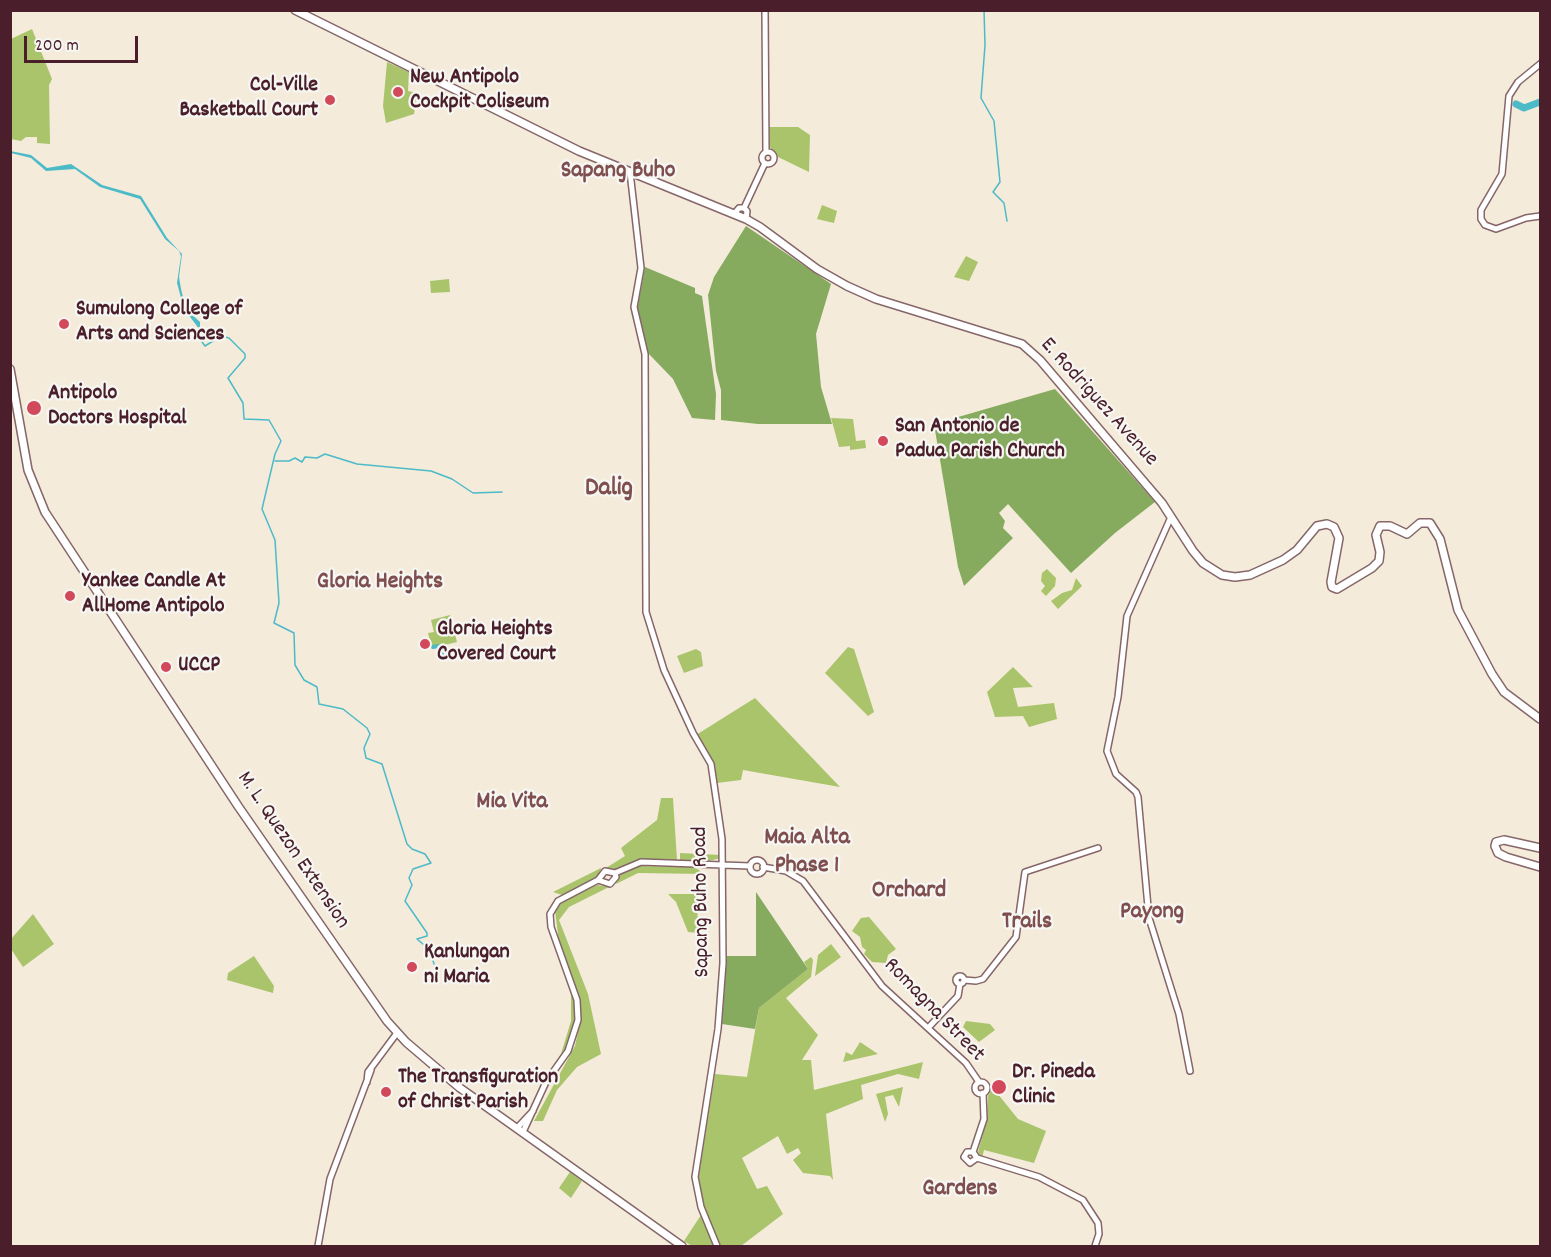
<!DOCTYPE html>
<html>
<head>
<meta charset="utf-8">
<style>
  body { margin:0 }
  #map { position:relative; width:1551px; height:1257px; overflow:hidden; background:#f4ebdb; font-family:Dekko,sans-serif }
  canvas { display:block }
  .frame { position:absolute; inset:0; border:12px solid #4a1f2b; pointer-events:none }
  .scale { position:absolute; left:24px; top:36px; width:114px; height:27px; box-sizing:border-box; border:3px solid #4a1f2b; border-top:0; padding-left:8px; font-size:18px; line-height:21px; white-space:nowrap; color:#4a1f2b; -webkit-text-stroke:4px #f6f6f2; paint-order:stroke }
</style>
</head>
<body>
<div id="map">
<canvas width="1551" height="1257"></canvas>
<div class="frame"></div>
<div class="scale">200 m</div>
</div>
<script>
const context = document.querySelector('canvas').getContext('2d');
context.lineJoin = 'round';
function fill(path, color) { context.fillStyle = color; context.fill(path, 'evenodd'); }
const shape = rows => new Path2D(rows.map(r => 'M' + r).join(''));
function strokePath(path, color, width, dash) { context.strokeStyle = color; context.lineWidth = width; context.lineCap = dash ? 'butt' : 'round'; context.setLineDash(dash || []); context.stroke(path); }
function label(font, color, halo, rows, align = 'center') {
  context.font = font + ' Dekko,sans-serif'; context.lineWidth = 4.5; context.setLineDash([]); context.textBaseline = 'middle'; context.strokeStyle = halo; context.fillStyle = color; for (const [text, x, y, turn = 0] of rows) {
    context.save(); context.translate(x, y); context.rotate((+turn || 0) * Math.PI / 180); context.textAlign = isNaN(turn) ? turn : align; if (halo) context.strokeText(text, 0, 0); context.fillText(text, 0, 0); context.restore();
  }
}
const green = shape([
  [32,29,52,79,49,85,50,144,37,143,37,137,26,137,21,141,11,139,11,39],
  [387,62,409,72,408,91,417,93,414,114,386,123,383,106],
  [769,127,798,127,810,135,809,172,778,157,770,147],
  [822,205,837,211,834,223,817,219],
  [966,256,978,262,969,281,954,277],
  [449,279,450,292,431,293,430,281],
  [831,418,853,419,856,441,865,440,866,448,850,450,850,446,839,447],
  [1047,569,1056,578,1055,586,1046,596,1041,591,1045,586,1041,581,1042,573],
  [1076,578,1082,586,1058,609,1051,601,1062,593,1072,590],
  [450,615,457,642,432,648,428,633,434,632,431,620],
  [848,647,854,649,874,712,868,716,825,673],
  [696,649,701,652,703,666,684,673,677,656],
  [1013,667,1033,687,1013,688,1018,707,1054,703,1057,719,1029,727,1023,716,995,717,987,692],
  [755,698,840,787,743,770,741,780,717,783,715,769,696,735],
  [661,798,673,798,677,860,642,859,615,869,606,868,625,856,621,848,657,820],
  [680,853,721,855,721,858,704,862,680,861],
  [639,866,694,867,705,874,638,873,616,884,620,874],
  [601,868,598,878,562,895,553,892],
  [597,885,609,887,569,907,559,920,588,994,601,1054,577,1067,557,1090,543,1121,534,1121,575,1046,581,1018,579,995,559,942,555,911,563,901],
  [668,894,697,894,698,933,688,932,676,902],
  [33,914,54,944,23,967,11,949,11,939],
  [869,917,896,949,888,955,886,963,872,962,864,954,866,950,862,947,860,937,852,931,861,918],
  [831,944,841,957,815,976,818,955],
  [254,956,274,986,273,993,227,980,228,973],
  [811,957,813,960,811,977,786,998,818,1035,802,1060,811,1060,814,1090,923,1062,919,1079,898,1074,861,1085,863,1099,826,1114,833,1180,830,1176,803,1173,793,1160,801,1153,798,1148,787,1154,778,1136,742,1158,757,1189,767,1186,783,1214,741,1246,720,1246,703,1207,698,1180,715,1074,747,1077,759,1008,808,969,804,962],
  [571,992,575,1002,576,1018,569,1045,562,1060,543,1080,561,1054,571,1021],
  [966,1021,990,1024,995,1030,979,1042,963,1027],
  [860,1042,878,1054,843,1062,846,1052,852,1055],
  [903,1087,899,1107,893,1095,885,1097,888,1114,885,1122,876,1094],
  [993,1088,1018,1119,1046,1131,1034,1163,984,1150,982,1159,978,1152,987,1119,988,1096],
  [570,1172,582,1181,571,1198,559,1188],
  [701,1215,713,1242,715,1246,692,1246,684,1241]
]);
const forest = shape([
  [746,226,831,284,816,334,821,387,832,424,758,424,721,420,721,390,716,371,708,295,714,277],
  [645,267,695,288,695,293,702,296,716,394,715,420,692,418,673,379,648,353,637,311],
  [1055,389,1155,502,1115,533,1071,573,1008,504,999,513,1005,521,1003,528,1013,538,964,586,958,567,934,424],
  [756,892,808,969,759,1008,755,1029,722,1024,727,956,756,956]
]);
const water = shape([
  [10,151,31,155,47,168,71,164,102,185,141,196,167,238,182,254,179,277,181,289,186,309,200,322,200,330,184,309,177,283,181,256,179,251,165,239,140,199,100,187,75,169,46,171,31,158,11,153]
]);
const stream = shape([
  [984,10,985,45,981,98,994,121,1000,182,993,192,1004,203,1007,221],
  [200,330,200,339,205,346,221,336,229,338,245,354,245,358,228,378,243,403,244,419,269,420,281,441,275,454,262,509,275,540,279,603,274,623,294,633,295,665,304,680,317,687,319,704,343,709,367,728,370,734,364,748,366,758,382,764,407,844,412,849,425,854,431,863,413,869,409,878,412,885,405,901,427,933,427,936,417,939,430,950,434,964],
  [275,461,289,461,295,458,302,462,305,457,317,458,325,454,357,464,431,471,452,479,473,493,502,492]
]);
const canal = shape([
  [433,647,438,646,444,658]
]);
const river = shape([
  [1516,104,1524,108,1540,102]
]);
const minor = shape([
  [765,10,766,152],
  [1540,64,1518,82,1509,96,1502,174,1481,210,1481,219,1485,225,1496,229,1526,218,1540,216],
  '762 158a6 6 0 1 1 12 0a6 6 0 1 1-12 0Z',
  [630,172,641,268,634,307,645,354,646,612,664,670,693,733,711,764,722,839,723,963,718,1029,695,1177,701,1207,717,1246],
  [744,208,765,163],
  [734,214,739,208,744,208,747,211,746,219],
  [1171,517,1127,616,1118,697,1107,751,1116,774,1136,792,1138,797,1149,918,1179,1014,1190,1071],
  '750 867a7 7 0 1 1 14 0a7 7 0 1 1-14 0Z',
  [763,867,786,871,803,881,882,986,966,1063,979,1082],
  [598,880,610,884,616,877,615,873],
  '956 980a4 4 0 1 1 8 0a4 4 0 1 1-8 0Z',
  [964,980,976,981,983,979,1016,937,1025,872,1098,848],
  [928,1028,958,996,960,984],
  [367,1082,368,1072,397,1033],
  '975 1088a6 6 0 1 1 12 0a6 6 0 1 1-12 0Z',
  [517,1128,533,1111],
  [523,1132,546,1082,568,1051,578,1020,577,1000,551,927,550,914,558,901,598,880,605,871,615,873,641,862,750,866],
  [973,1152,984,1119,983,1093],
  [977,1158,970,1163,964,1157,967,1152,973,1152,977,1158,1039,1177,1083,1200,1098,1223,1099,1234,1095,1246],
  [318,1246,330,1179,371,1070]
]);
const major = shape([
  [295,10,579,151,746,219,760,227,817,269,847,286,876,299,1022,344,1040,360,1162,503,1193,551,1203,563,1222,575,1235,577,1250,575,1283,560,1297,550,1317,526,1327,524,1334,527,1339,538,1331,582,1332,587,1337,589,1372,568,1379,561,1380,552,1376,535,1380,526,1390,526,1407,534,1420,523,1430,523,1440,539,1458,610,1492,674,1504,692,1540,719],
  [10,369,28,470,45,512,238,806,387,1021,406,1042,460,1088,682,1246],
  [1540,848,1504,840,1496,842,1495,846,1498,853,1506,857,1540,867]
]);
const markers = [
  [398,92,6,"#d1495b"],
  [330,100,6,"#d1495b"],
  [64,324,6,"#d1495b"],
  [34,408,8,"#d1495b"],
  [883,441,6,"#d1495b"],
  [70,596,6,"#d1495b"],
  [425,644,6,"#d1495b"],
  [166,667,6,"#d1495b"],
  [412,967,6,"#d1495b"],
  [999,1087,8,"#d1495b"],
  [386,1092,6,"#d1495b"]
];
const poiNames = [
  ["New Antipolo",410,79],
  ["Cockpit Coliseum",410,104],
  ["Col-Ville",318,87,"right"],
  ["Basketball Court",318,112,"right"],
  ["Sumulong College of",76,311],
  ["Arts and Sciences",76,336],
  ["Antipolo",48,395],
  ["Doctors Hospital",48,420],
  ["San Antonio de",895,428],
  ["Padua Parish Church",895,453],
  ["Yankee Candle At",82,583],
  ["AllHome Antipolo",82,608],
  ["Gloria Heights",437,631],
  ["Covered Court",437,656],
  ["UCCP",178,667],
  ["Kanlungan",424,954],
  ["ni Maria",424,979],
  ["Dr. Pineda",1012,1074],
  ["Clinic",1012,1099],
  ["The Transfiguration",398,1079],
  ["of Christ Parish",398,1104]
];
const streetNames = [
  ["E. Rodriguez Avenue",1098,403,48],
  ["M. L. Quezon Extension",292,851,56],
  ["Sapang Buho Road",703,902,-91],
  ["Romagna Street",933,1011,46]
];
const neighbourhoodNames = [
  ["Sapang Buho",618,173],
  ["Gloria Heights",380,584],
  ["Mia Vita",512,804],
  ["Maia Alta",807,840],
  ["Phase 1",807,868],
  ["Orchard",909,893],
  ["Payong",1152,914],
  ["Trails",1027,924],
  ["Gardens",960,1191]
];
const quarterNames = [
  ["Dalig",609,490]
];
fill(green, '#a9c46a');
fill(forest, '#86aa5e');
fill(water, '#4dbac8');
strokePath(stream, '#4dbac8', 1.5);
strokePath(canal, '#4dbac8', 4);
strokePath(river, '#4dbac8', 7);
strokePath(minor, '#866669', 8);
strokePath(major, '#866669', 10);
strokePath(minor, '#fff', 5);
strokePath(major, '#fff', 7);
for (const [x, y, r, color] of markers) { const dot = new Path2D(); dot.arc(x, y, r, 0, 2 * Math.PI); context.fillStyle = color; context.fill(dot); strokePath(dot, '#f6f6f2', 2); }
label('bold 22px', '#4a1f2b', '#f6f6f2', poiNames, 'left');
label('22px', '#4a1f2b', '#f6f6f2', streetNames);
label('bold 24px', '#7f4e4f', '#f6f6f2', neighbourhoodNames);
label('bold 26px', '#7f4e4f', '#f6f6f2', quarterNames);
</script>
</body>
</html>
